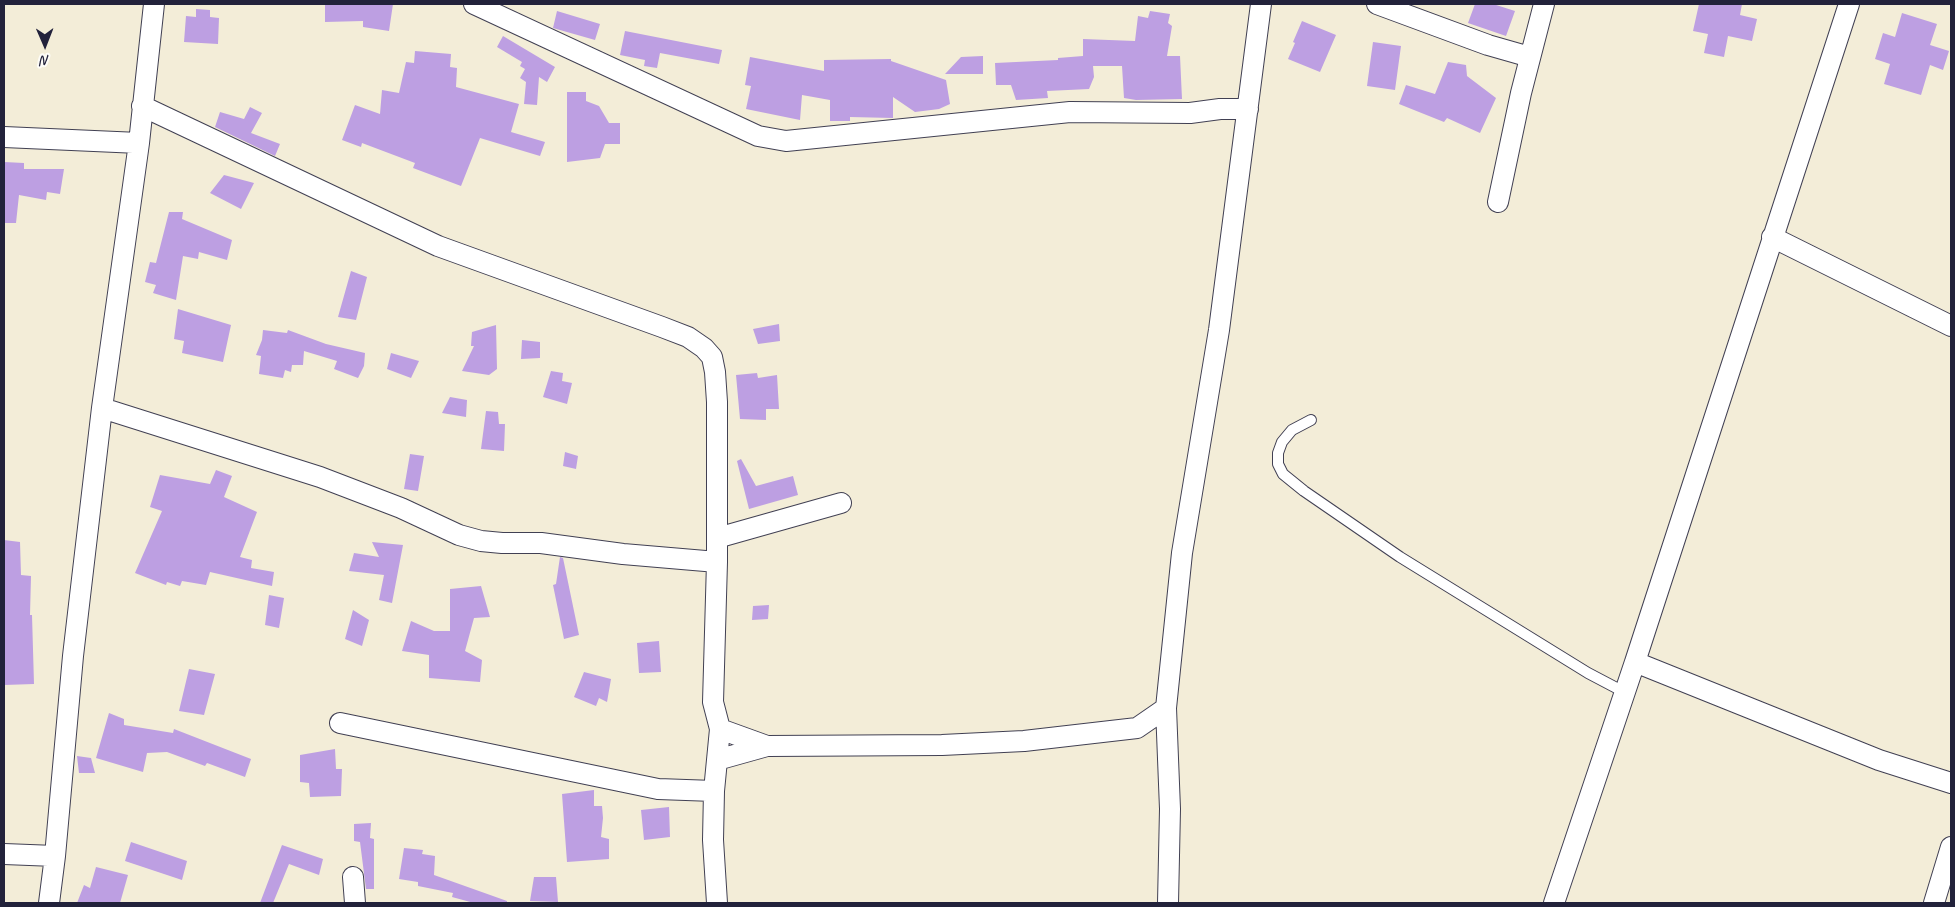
<!DOCTYPE html>
<html>
<head>
<meta charset="utf-8">
<style>
  body { margin:0 }
  #map { position:relative; width:1955px; height:907px; overflow:hidden; background:#f3edd8; font-family:Caveat,sans-serif }
  canvas { display:block }
  .frame { position:absolute; inset:0; border:5px solid #22223b; pointer-events:none }
  .north { position:absolute; left:20px; top:20px; width:50px; height:50px; -webkit-text-stroke:4px #fdfcf7; paint-order:stroke; rotate:179deg; font-size:14px; font-weight:700; line-height:20px; text-align:center; color:#22223b }
  .north::after { content:''; display:block; margin:auto; width:18px; height:22px; background:#22223b; clip-path:polygon(50% 0,100% 100%,50% 72%,0 100%) }
</style>
</head>
<body>
<div id="map">
<canvas width="1955" height="907"></canvas>
<div class="frame"></div>
<div class="north">N</div>
</div>
<script>
const context = document.querySelector('canvas').getContext('2d');
context.lineJoin = 'round';
function fill(path, color) { context.fillStyle = color; context.fill(path, 'evenodd'); }
const shape = rows => new Path2D(rows.map(r => 'M' + r).join(''));
function strokePath(path, color, width, dash) { context.strokeStyle = color; context.lineWidth = width; context.lineCap = dash ? 'butt' : 'round'; context.setLineDash(dash || []); context.stroke(path); }
const building = shape([
  [325,4,393,4,389,31,363,27,363,21,325,22],
  [1475,4,1493,4,1515,11,1506,36,1468,23],
  [1699,4,1742,4,1740,15,1757,19,1752,41,1728,36,1724,57,1704,53,1708,34,1693,31],
  [196,9,210,10,210,17,219,18,218,44,184,42,186,16,196,17],
  [557,11,600,24,595,40,553,28],
  [1150,11,1170,14,1168,23,1172,26,1167,56,1180,56,1182,99,1136,100,1124,98,1122,66,1093,66,1094,77,1089,89,1047,91,1048,98,1016,100,1011,85,996,85,995,63,1058,60,1058,58,1083,56,1083,39,1135,41,1138,16,1148,18],
  [1902,13,1937,24,1930,45,1949,51,1943,70,1930,65,1921,95,1884,84,1890,64,1875,59,1883,33,1895,37],
  [1302,21,1336,35,1320,72,1288,59,1295,43,1293,42],
  [625,31,722,50,719,64,660,53,657,68,644,66,645,60,620,55],
  [503,36,555,67,547,82,539,77,537,105,524,104,526,82,520,78,525,69,520,66,522,62,497,47],
  [1373,42,1401,46,1395,90,1367,86],
  [415,51,451,54,450,67,457,68,456,87,519,104,511,132,545,142,540,156,480,138,461,186,413,168,415,163,362,143,361,147,342,140,355,105,380,114,382,90,399,93,406,62,414,63],
  [983,56,983,74,945,74,961,57],
  [750,57,824,71,824,60,891,59,891,61,946,80,950,104,939,109,915,112,893,97,893,118,850,117,850,121,830,121,830,100,802,95,800,120,746,109,751,86,745,85],
  [1448,62,1466,65,1467,76,1496,98,1480,133,1447,118,1444,122,1399,104,1406,85,1435,94],
  [567,92,586,92,586,101,599,106,609,123,620,123,620,144,605,144,600,158,567,162],
  [250,107,262,113,251,133,280,144,275,156,215,127,220,112,244,119],
  [4,162,24,163,24,169,64,169,60,194,47,192,46,200,19,195,16,223,4,223],
  [224,175,254,183,241,209,210,193],
  [169,212,183,212,182,219,232,240,227,260,199,252,198,259,183,256,176,300,153,293,156,285,145,282,150,262,156,263],
  [351,271,367,277,356,320,338,317],
  [178,309,231,325,223,362,182,353,184,341,174,339],
  [779,324,780,341,758,344,753,329],
  [496,325,497,369,489,375,462,371,474,346,471,346,472,332],
  [263,330,287,333,288,330,326,344,365,353,364,366,358,378,334,369,337,361,304,351,303,365,292,365,291,372,285,370,283,378,259,374,261,356,256,355,262,340],
  [522,340,540,342,540,358,521,359],
  [391,353,419,361,411,378,387,369],
  [551,371,563,373,562,381,572,383,567,404,543,397],
  [757,373,758,378,777,375,779,409,766,409,766,420,740,419,736,375],
  [450,397,467,400,466,417,442,413],
  [486,411,498,412,499,424,505,424,504,451,481,449],
  [565,452,578,456,576,469,563,466],
  [410,454,424,456,418,491,404,489],
  [741,459,756,486,793,476,798,495,749,509,737,461],
  [216,470,232,476,224,497,257,512,240,557,252,560,251,568,274,572,272,586,210,572,206,585,182,581,180,586,167,582,166,585,135,573,162,511,150,507,160,475,210,484],
  [4,540,20,542,21,575,31,576,30,615,32,615,34,684,4,685],
  [372,542,403,545,392,603,379,600,384,575,349,571,354,553,379,557],
  [560,557,563,558,579,635,564,639,553,585,556,584],
  [481,586,490,617,474,618,465,651,482,660,480,682,429,678,429,655,402,651,411,621,434,631,450,631,450,589],
  [269,595,284,598,279,628,265,625],
  [769,605,768,619,752,620,753,606],
  [353,610,369,620,362,646,345,639],
  [659,641,661,672,639,673,637,643],
  [189,669,215,674,204,715,179,711],
  [584,672,611,679,607,702,599,698,596,706,574,697],
  [109,713,124,719,124,725,173,733,174,729,251,759,245,777,207,763,205,766,167,752,147,753,143,772,96,758],
  [335,749,336,769,342,769,341,796,310,797,309,783,300,782,300,755],
  [77,756,91,758,95,773,79,773],
  [594,790,594,806,602,806,603,818,601,837,609,839,609,859,567,862,562,794],
  [669,807,670,837,644,840,641,810],
  [371,823,370,838,374,839,374,889,366,889,360,842,354,841,354,824],
  [131,842,187,861,182,880,125,861],
  [282,845,323,859,319,875,289,864,273,903,260,903],
  [404,848,423,850,422,854,435,856,434,875,507,901,507,903,474,903,452,897,453,893,418,886,418,882,399,879],
  [96,867,128,875,120,903,77,903,84,885,90,888],
  [534,877,556,877,558,902,530,901]
]);
const service = shape([
  [1311,420,1292,430,1282,442,1278,453,1278,464,1283,474,1304,491,1400,557,1588,673,1626,693]
]);
const minor = shape([
  [474,4,758,136,786,141,1070,112,1190,113,1220,109,1248,109],
  [1377,4,1488,45,1530,57],
  [142,106,438,246,662,327,688,337,704,348,712,357,715,372,717,402,717,562,713,702,720,729,714,791,658,789,340,723],
  [4,137,139,143],
  [1498,202,1521,93,1544,4],
  [1772,237,1951,326],
  [102,408,320,477,401,508,459,535,481,541,502,543,541,543,623,554,717,562],
  [717,538,841,503],
  [1635,662,1849,4],
  [720,729,767,746,942,745,1024,741,1137,728,1166,708],
  [717,760,767,746],
  [714,791,713,840,717,903],
  [4,854,55,856],
  [353,877,355,903],
  [49,903,55,856,73,656,102,408,139,143,154,4],
  [1168,903,1170,809,1166,708,1182,553,1219,330,1261,4],
  [1554,903,1635,662,1879,760,1951,783],
  [1934,903,1951,847]
]);
fill(building, '#bd9fe2');
strokePath(service, '#414053', 12);
strokePath(minor, '#414053', 22);
strokePath(service, '#fff', 10);
strokePath(minor, '#fff', 20);
</script>
</body>
</html>
